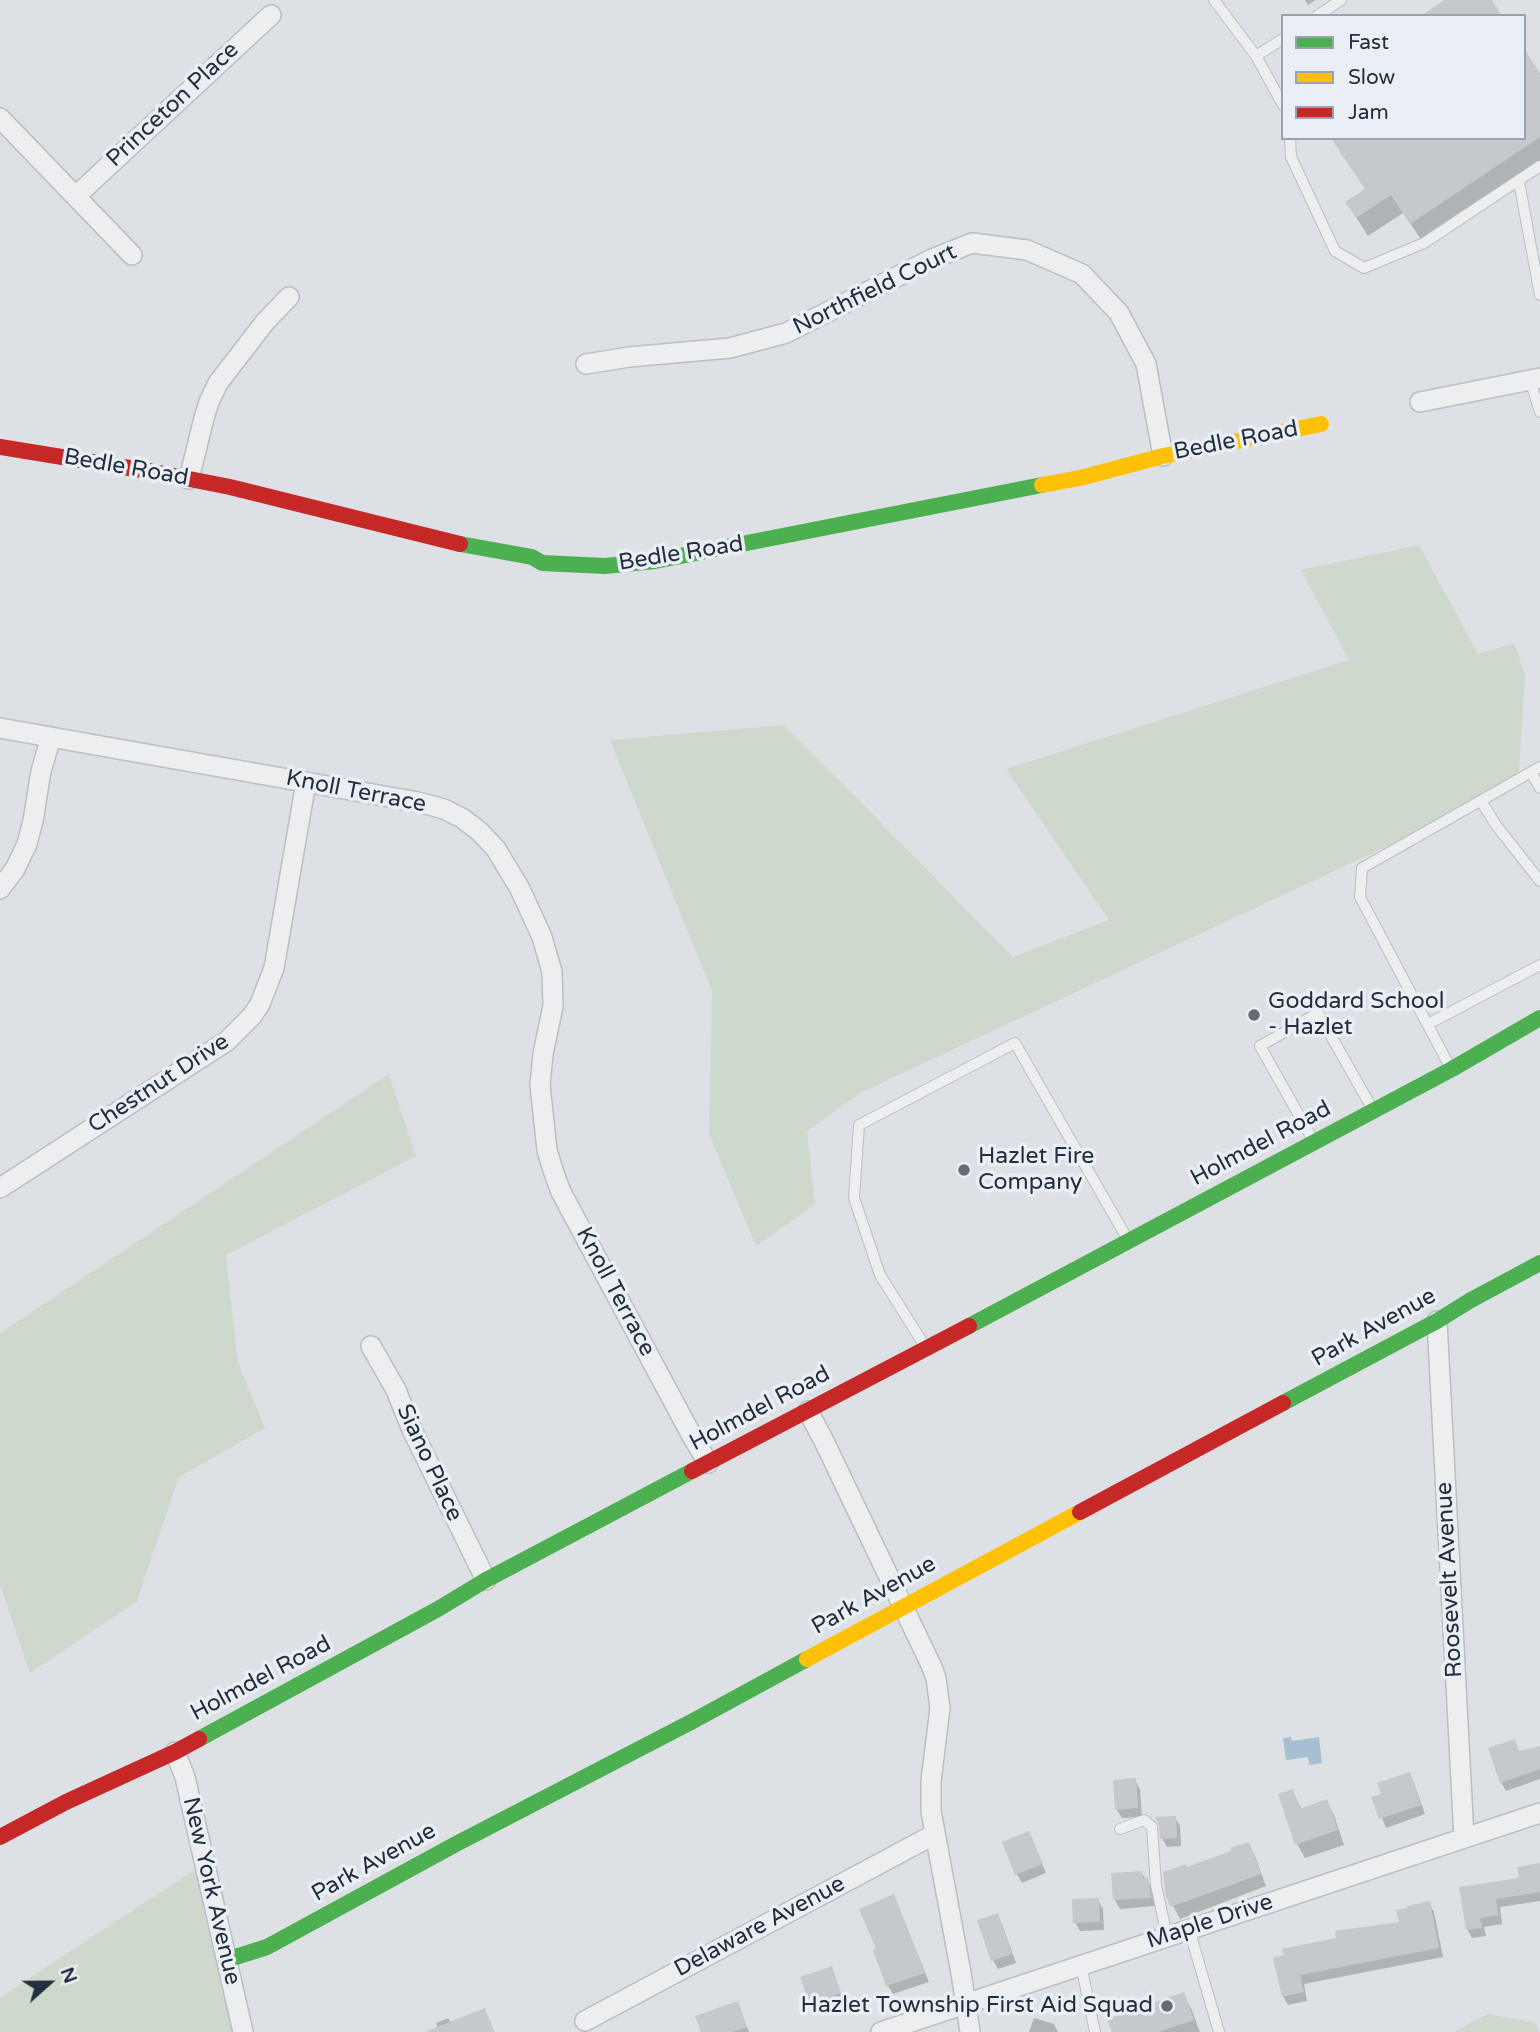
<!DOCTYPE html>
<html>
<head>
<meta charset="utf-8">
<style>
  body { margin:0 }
  #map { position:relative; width:1540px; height:2032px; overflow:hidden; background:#dde0e4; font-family:"Varela Round",sans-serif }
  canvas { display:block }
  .legend { position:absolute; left:1281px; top:14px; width:245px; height:126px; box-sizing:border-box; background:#eaeff5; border:2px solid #9aa2ac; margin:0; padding:9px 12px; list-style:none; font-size:21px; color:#232e3e }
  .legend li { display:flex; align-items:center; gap:14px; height:35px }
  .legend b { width:35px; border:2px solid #9aa2ac }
  .north { position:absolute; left:14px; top:1948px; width:70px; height:70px; -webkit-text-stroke:5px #eaeff5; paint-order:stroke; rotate:69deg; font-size:19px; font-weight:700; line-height:28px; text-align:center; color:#232e3e }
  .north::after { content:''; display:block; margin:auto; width:24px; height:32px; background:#232e3e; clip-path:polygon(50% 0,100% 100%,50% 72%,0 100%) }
</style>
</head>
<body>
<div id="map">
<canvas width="1540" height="2032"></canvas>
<ul class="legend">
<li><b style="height:9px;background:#4caf50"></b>Fast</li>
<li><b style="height:9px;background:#ffc107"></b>Slow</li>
<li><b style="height:9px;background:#c62828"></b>Jam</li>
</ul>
<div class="north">N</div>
</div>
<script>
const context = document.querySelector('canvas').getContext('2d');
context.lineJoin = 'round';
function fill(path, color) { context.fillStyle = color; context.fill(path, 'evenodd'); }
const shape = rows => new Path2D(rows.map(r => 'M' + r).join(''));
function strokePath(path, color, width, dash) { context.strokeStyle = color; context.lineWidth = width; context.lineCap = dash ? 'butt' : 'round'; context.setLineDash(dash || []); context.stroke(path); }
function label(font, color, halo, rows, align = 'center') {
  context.font = font + ' "Varela Round",sans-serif'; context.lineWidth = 7; context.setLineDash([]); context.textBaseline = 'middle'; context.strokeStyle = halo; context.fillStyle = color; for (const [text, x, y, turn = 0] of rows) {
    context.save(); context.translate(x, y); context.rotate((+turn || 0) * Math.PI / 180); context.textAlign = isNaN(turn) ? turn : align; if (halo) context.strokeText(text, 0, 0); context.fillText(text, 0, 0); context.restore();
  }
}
const green = shape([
  [1419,545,1478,654,1514,643,1525,674,1518,785,862,1092,807,1131,815,1204,756,1246,709,1134,712,991,610,740,784,725,1013,957,1109,920,1006,769,1349,660,1301,570],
  [389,1074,416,1156,226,1255,238,1363,265,1428,179,1477,137,1601,30,1673,0,1584,0,1333],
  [206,1862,243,2032,0,2032,0,1998],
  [1488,2014,1536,2023,1539,2032,1454,2032]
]);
const water = shape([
  [1291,1737,1292,1741,1319,1737,1322,1763,1309,1765,1308,1757,1286,1760,1283,1738]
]);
const shadow = shape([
  [1305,0,1316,0,1308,5],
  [1540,76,1540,163,1422,241,1403,213,1368,236,1347,203,1366,190,1339,150,1524,138],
  [1514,1741,1520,1753,1540,1748,1540,1779,1506,1791,1501,1782],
  [1409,1774,1414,1783,1425,1814,1386,1828,1374,1798,1383,1795],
  [1135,1780,1140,1789,1142,1817,1122,1818,1117,1810],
  [1292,1791,1302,1810,1326,1801,1334,1815,1344,1845,1305,1858,1297,1844],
  [1175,1818,1180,1826,1181,1846,1167,1847,1162,1838],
  [1029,1833,1046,1873,1022,1883,1017,1874],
  [1248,1844,1255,1856,1266,1886,1180,1919,1168,1896,1186,1869,1233,1852],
  [1540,1865,1540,1901,1500,1907,1502,1924,1484,1927,1486,1936,1472,1938,1467,1929,1461,1888,1521,1879],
  [1141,1872,1152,1888,1155,1906,1120,1909,1115,1900,1113,1874],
  [894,1896,929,1982,893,1994,888,1986,876,1951],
  [1098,1900,1103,1909,1104,1930,1080,1931,1075,1922],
  [1429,1903,1434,1912,1443,1957,1304,1984,1307,2001,1288,2005,1283,1996,1286,1957,1401,1923],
  [997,1915,1002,1924,1016,1963,998,1969,993,1960],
  [831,1969,844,2002,816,2011,802,1978],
  [1183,1995,1191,2008,1200,2032,1114,2032],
  [737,2003,749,2032,703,2032],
  [448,2018,451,2023,489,2019,494,2032,439,2032,436,2023],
  [1034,2018,1054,2024,1058,2032,1029,2032]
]);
const building = shape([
  [1444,0,1492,0,1502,16,1421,16],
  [1524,49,1540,73,1540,137,1410,224,1391,195,1356,218,1345,202,1365,189,1331,138,1524,138],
  [1515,1739,1519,1751,1540,1746,1540,1769,1500,1783,1488,1748],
  [1410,1772,1421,1805,1379,1819,1371,1797,1381,1794,1377,1783],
  [1136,1778,1138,1808,1115,1810,1113,1780],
  [1293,1789,1300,1809,1327,1799,1338,1830,1295,1845,1278,1794],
  [1176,1816,1177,1838,1160,1839,1159,1826,1155,1817],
  [1029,1831,1043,1864,1015,1875,1002,1842],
  [1249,1842,1261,1874,1171,1907,1166,1897,1163,1872,1186,1864,1187,1867,1231,1851,1230,1848],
  [1540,1863,1540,1892,1496,1899,1498,1915,1480,1918,1482,1928,1466,1930,1459,1887,1519,1878,1517,1867],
  [1142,1871,1143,1879,1148,1877,1151,1898,1113,1900,1111,1873],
  [894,1894,925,1973,886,1986,873,1950,876,1949,859,1909],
  [1099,1898,1100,1922,1073,1923,1072,1899],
  [1430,1901,1439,1948,1300,1975,1304,1992,1282,1997,1273,1958,1284,1955,1282,1949,1336,1938,1335,1931,1399,1922,1396,1910,1407,1908,1407,1906],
  [998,1913,1012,1954,991,1961,977,1920],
  [832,1966,841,1993,809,2003,800,1977],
  [1184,1992,1194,2020,1158,2032,1112,2032,1107,2019],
  [738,2001,747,2027,732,2032,701,2032,695,2016],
  [485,2008,494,2032,427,2032,427,2031]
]);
const lane = shape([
  [1214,0,1256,56,1283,105],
  [1317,16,1341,0],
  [1256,56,1283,39],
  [1290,138,1291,157,1335,251,1364,268,1424,243,1540,166],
  [1519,182,1540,295],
  [1530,380,1540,412],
  [1531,772,1540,788],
  [1481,801,1496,825,1540,881],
  [1428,1024,1540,965],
  [1451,1069,1360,897,1362,868,1540,767],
  [1313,1140,1260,1046,1318,1013,1373,1110],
  [926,1348,880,1275,854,1198,859,1125,1015,1043,1128,1240],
  [1120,1829,1144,1820,1152,1827,1156,1885,1167,1936],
  [1189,1929,1219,2032],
  [1081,1965,1095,2032]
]);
const street = shape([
  [0,118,132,255],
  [76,196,271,15],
  [586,364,629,357,730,348,786,333,932,259,972,243,1027,250,1082,274,1119,313,1146,364,1163,456],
  [1420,402,1540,378],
  [189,479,204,418,209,402,218,383,265,322,289,297],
  [0,728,418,802,444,809,462,818,480,832,496,849,520,889,542,937,552,972,553,1006,543,1054,540,1085,547,1150,554,1173,561,1192,692,1436,708,1463],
  [0,889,15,869,27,844,33,821,41,771,51,737],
  [0,1188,227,1041,252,1016,260,1004,274,968,306,782],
  [1437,1321,1464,1838],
  [371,1346,396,1390,413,1432,486,1580],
  [808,1411,823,1439,931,1665,936,1678,940,1708,931,1781,931,1811,961,1973,970,2032],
  [175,1752,185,1777,243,2032],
  [585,2021,935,1834],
  [881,2032,1540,1813]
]);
const fast = shape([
  [460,544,532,557,542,563,605,566,655,561,1042,485],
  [969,1326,1452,1069,1540,1018],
  [1283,1403,1437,1321,1471,1300,1540,1263],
  [199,1739,438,1609,486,1580,692,1471],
  [226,1960,267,1947,456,1844,693,1721,807,1659]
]);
const slow = shape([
  [1042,485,1080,478,1163,456,1321,424],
  [807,1659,1080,1512]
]);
const jam = shape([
  [0,447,154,472,230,487,460,544],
  [692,1471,969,1326],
  [1080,1512,1283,1403],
  [0,1837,66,1802,175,1752,199,1739]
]);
const markers = [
  [1254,1015,7,"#646c78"],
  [964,1170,7,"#646c78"],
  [1167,2006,7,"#646c78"]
];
const streetNames = [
  ["Princeton Place",173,105,-43],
  ["Northfield Court",875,290,-26],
  ["Bedle Road",1236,441,-11],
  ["Bedle Road",126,468,10],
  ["Bedle Road",681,554,-9],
  ["Knoll Terrace",356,792,11],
  ["Chestnut Drive",159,1084,-33],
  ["Holmdel Road",1261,1144,-28],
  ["Knoll Terrace",615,1292,62],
  ["Park Avenue",1374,1328,-29],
  ["Holmdel Road",760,1409,-28],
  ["Siano Place",429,1463,65],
  ["Roosevelt Avenue",1450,1580,-93],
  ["Park Avenue",874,1596,-29],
  ["Holmdel Road",261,1679,-28],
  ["Park Avenue",374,1863,-29],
  ["New York Avenue",211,1891,77],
  ["Maple Drive",1210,1922,-18],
  ["Delaware Avenue",760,1927,-28]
];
const poiNames = [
  ["Goddard School",1268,1002],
  ["- Hazlet",1268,1028],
  ["Hazlet Fire",978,1157],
  ["Company",978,1183],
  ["Hazlet Township First Aid Squad",1153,2006,"right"]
];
fill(green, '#ced8cd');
fill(water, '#a8bed2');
fill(shadow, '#0003');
fill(building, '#c5c8cc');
strokePath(lane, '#bbbec2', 12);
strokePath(street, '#bbbec2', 22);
strokePath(lane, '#edeef0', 10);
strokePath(street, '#edeef0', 19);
strokePath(fast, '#4caf50', 16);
strokePath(slow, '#ffc107', 16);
strokePath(jam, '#c62828', 16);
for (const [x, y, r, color] of markers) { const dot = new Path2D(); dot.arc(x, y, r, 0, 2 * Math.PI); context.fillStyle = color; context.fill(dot); strokePath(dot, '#eaeff5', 2.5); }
label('23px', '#232e3e', '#eaeff5', streetNames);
label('23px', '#232e3e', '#eaeff5', poiNames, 'left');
</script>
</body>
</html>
